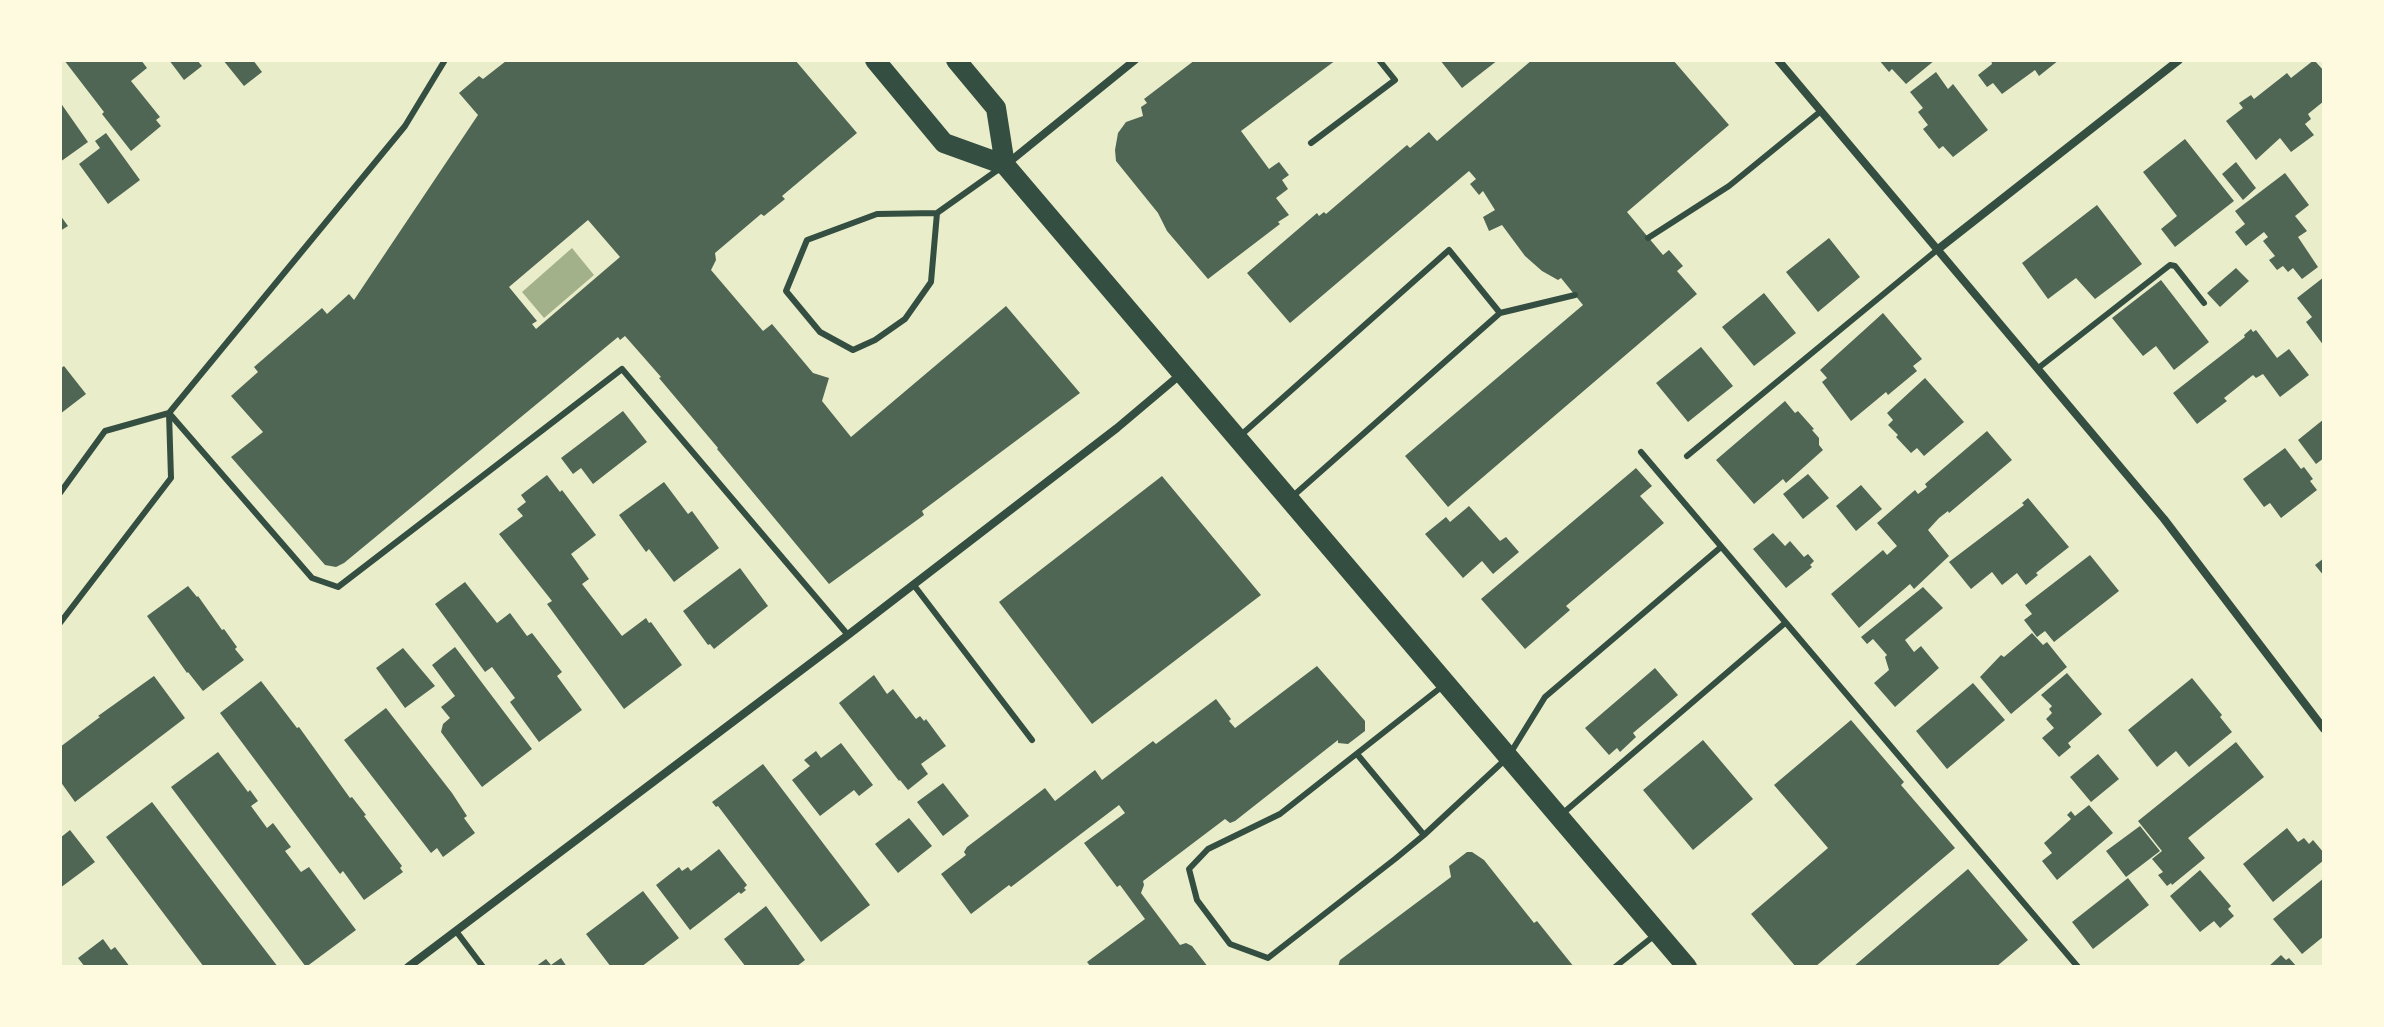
<!DOCTYPE html>
<html>
<head>
<meta charset="utf-8">
<style>
  body { margin:0 }
  #map { position:relative; width:2384px; height:1027px; overflow:hidden; background:#e9edc9; font-family:"Source Serif 4",serif }
  canvas { display:block }
  .frame { position:absolute; inset:0; border:62px solid #fefae0; pointer-events:none }
</style>
</head>
<body>
<div id="map">
<canvas width="2384" height="1027"></canvas>
<div class="frame"></div>
</div>
<script>
const context = document.querySelector('canvas').getContext('2d');
context.lineJoin = 'round';
function fill(path, color) { context.fillStyle = color; context.fill(path, 'evenodd'); }
const shape = rows => new Path2D(rows.map(r => 'M' + r).join(''));
function strokePath(path, color, width, dash) { context.strokeStyle = color; context.lineWidth = width; context.lineCap = dash ? 'butt' : 'round'; context.setLineDash(dash || []); context.stroke(path); }
const water = shape([
  [572,248,594,275,544,318,522,292]
]);
const building = shape([
  [64,60,141,60,147,68,131,81,160,117,156,120,161,126,131,151,102,114,104,112],
  [169,60,197,60,202,66,184,80],
  [223,60,253,60,262,72,244,86],
  [521,60,795,60,857,133,782,196,785,199,764,216,761,214,715,253,716,260,711,270,763,331,772,324,813,373,829,378,822,401,851,437,1006,306,1080,393,922,511,924,515,829,584,717,449,718,448,659,378,661,377,625,336,620,340,618,337,344,563,336,567,325,565,231,457,263,432,231,396,258,372,254,367,322,308,327,314,349,294,354,300,478,115,459,93,479,76,483,79,506,61],
  [588,220,620,257,536,329,532,324,537,321,509,287],
  [1195,60,1336,60,1241,131,1269,169,1279,162,1289,175,1282,180,1288,189,1276,198,1289,215,1278,222,1280,224,1208,279,1167,231,1158,213,1116,161,1115,150,1118,133,1126,122,1143,116,1141,107,1147,103,1144,99],
  [1440,60,1498,60,1462,88],
  [1532,60,1673,60,1729,125,1627,212,1663,255,1669,250,1683,266,1677,271,1697,294,1448,507,1405,456,1583,305,1561,278,1558,280,1542,271,1525,256,1502,225,1489,231,1483,217,1495,210,1483,191,1479,195,1470,184,1476,179,1469,171,1290,323,1247,273,1317,213,1319,216,1324,212,1326,214,1407,145,1410,148,1429,132,1437,141],
  [1879,60,1935,60,1906,84,1892,69,1889,72],
  [1991,60,2059,60,2039,76,2035,70,2002,94,1993,83,1987,87,1978,75,1992,64],
  [2314,60,2324,71,2324,101,2308,114,2311,119,2305,124,2314,135,2291,152,2280,138,2256,160,2226,121,2243,108,2239,103,2251,95,2254,99,2287,73,2291,78],
  [1936,72,1948,89,1953,84,1988,130,1953,157,1943,146,1939,149,1923,129,1928,125,1918,112,1923,108,1910,92],
  [60,102,88,142,60,162],
  [106,133,140,180,108,204,79,164,100,148,95,141],
  [2185,139,2234,201,2175,247,2161,229,2177,216,2143,172],
  [2236,162,2256,188,2243,200,2222,174],
  [2285,173,2309,205,2295,216,2307,231,2298,237,2318,267,2302,279,2293,268,2288,272,2283,266,2277,270,2269,260,2275,256,2263,241,2268,237,2264,232,2246,246,2235,232,2245,224,2235,211],
  [2097,205,2142,264,2095,299,2076,278,2048,299,2022,263],
  [60,215,68,226,60,231],
  [1829,238,1860,277,1818,312,1786,272],
  [2236,268,2249,281,2220,307,2207,293],
  [2324,277,2324,346,2306,322,2312,317,2297,298],
  [2161,280,2209,342,2174,370,2156,346,2143,356,2112,318],
  [1764,293,1796,333,1754,366,1722,327],
  [1883,313,1922,359,1913,366,1917,371,1888,395,1886,392,1851,421,1822,382,1827,378,1820,370],
  [2251,329,2253,332,2256,330,2277,358,2289,349,2309,375,2280,397,2263,374,2256,378,2253,375,2224,398,2227,401,2197,424,2173,393,2245,337,2244,335],
  [1701,347,1733,386,1688,422,1656,383],
  [64,366,86,394,60,414,60,369],
  [1925,378,1964,422,1924,456,1917,448,1911,453,1896,437,1898,435,1888,425,1893,420,1887,413],
  [1785,401,1795,413,1798,411,1814,429,1812,430,1819,438,1819,445,1823,450,1786,483,1783,479,1754,504,1716,460],
  [623,411,647,442,593,484,581,468,573,474,561,458],
  [2324,419,2324,458,2316,464,2298,440],
  [1987,431,2012,460,1949,513,1948,511,1939,518,1928,530,1949,556,1914,589,1910,584,1859,628,1831,594,1883,550,1887,555,1897,546,1877,523,1915,490,1918,494,1927,487,1925,484],
  [2285,448,2301,469,2304,467,2313,479,2310,481,2317,490,2281,518,2270,503,2264,507,2243,479],
  [1636,468,1652,486,1640,496,1664,523,1566,606,1570,610,1525,649,1481,599],
  [1808,474,1829,498,1803,519,1783,494],
  [547,475,560,492,562,490,596,535,571,554,589,579,582,584,622,636,646,618,649,623,651,622,682,665,624,709,547,604,552,601,499,534,523,516,517,509,526,502,521,495],
  [1162,476,1261,595,1092,724,999,602],
  [664,482,688,514,692,511,719,548,674,582,649,549,646,552,619,515],
  [1861,485,1882,509,1856,531,1836,506],
  [2028,498,2069,547,2036,573,2038,575,2026,585,2017,573,2002,585,1992,572,1971,589,1949,562,2024,505,2022,503],
  [1469,506,1500,541,1506,537,1519,552,1493,574,1482,561,1463,578,1425,534,1446,517,1450,522],
  [1773,533,1785,546,1790,541,1804,557,1808,554,1814,561,1810,565,1812,567,1786,588,1753,549],
  [2090,555,2119,591,2054,642,2045,631,2037,637,2024,620,2032,614,2025,605],
  [2324,558,2324,576,2315,565],
  [740,568,768,606,714,649,710,644,708,645,683,611],
  [465,582,497,623,510,613,527,636,532,633,562,672,557,676,582,710,539,742,510,702,515,698,492,667,485,672,435,604],
  [188,586,197,597,198,596,222,630,224,629,237,647,235,649,244,660,203,691,188,672,187,673,147,616],
  [1923,587,1943,608,1905,640,1914,652,1921,646,1939,668,1895,707,1874,683,1889,670,1885,657,1887,655,1873,639,1867,644,1861,637],
  [2032,633,2043,645,2047,642,2067,667,2011,714,1980,677,2001,655,2004,657],
  [455,647,532,749,482,787,441,732,443,724,450,718,441,707,455,696,432,665],
  [403,648,435,686,405,708,376,668],
  [1317,666,1365,721,1365,731,1348,744,1338,743,1338,740,1235,821,1230,823,1225,819,1143,881,1144,885,1141,893,1180,945,1186,943,1192,946,1208,967,1091,967,1087,962,1145,919,1120,885,1117,887,1084,843,1125,813,1119,805,1011,887,1009,885,971,914,941,874,966,855,964,852,967,847,1045,788,1055,801,1095,770,1102,780,1153,741,1156,744,1216,699,1231,719,1229,721,1235,728],
  [1655,668,1678,695,1633,733,1636,737,1620,752,1617,748,1609,755,1585,728],
  [2067,673,2102,714,2068,743,2071,747,2059,757,2042,738,2054,728,2046,719,2052,713,2049,709,2052,706,2041,695],
  [874,675,887,694,893,689,916,719,920,716,924,721,926,719,946,746,921,764,928,774,908,790,900,780,899,781,839,703],
  [154,676,185,718,75,802,60,781,60,747,100,717,98,716],
  [2192,678,2222,715,2220,717,2232,732,2189,767,2176,751,2157,767,2128,730],
  [261,681,297,728,299,727,350,798,352,797,366,815,364,816,402,866,400,868,403,872,364,900,343,871,340,874,220,713],
  [1973,683,2005,720,1947,769,1916,731],
  [386,708,452,793,467,816,464,818,475,833,443,857,437,848,431,853,344,740],
  [1851,720,1904,782,1901,785,1955,848,1815,967,1796,967,1751,914,1828,848,1774,785],
  [1703,740,1753,799,1693,850,1643,790],
  [2236,742,2264,777,2188,838,2205,858,2172,885,2171,883,2167,886,2158,875,2163,872,2152,859,2162,851,2138,821],
  [841,743,873,785,859,796,854,790,820,816,792,780,810,766,804,760,816,751,821,758],
  [218,752,248,792,250,790,258,801,251,806,267,828,273,823,291,847,285,851,301,872,309,867,356,930,306,967,171,787],
  [2098,754,2119,779,2091,802,2070,777],
  [763,764,870,905,821,942,718,806,716,807,712,802],
  [943,783,969,816,943,836,917,802],
  [152,802,278,967,204,967,106,837],
  [2089,805,2113,833,2057,880,2042,861,2052,853,2044,843,2071,819,2067,815,2071,811,2075,816],
  [909,818,932,846,898,873,875,844],
  [2140,826,2160,851,2126,877,2106,851],
  [2287,828,2298,842,2304,838,2309,844,2313,840,2324,853,2324,860,2273,902,2243,864],
  [70,830,95,862,60,888,60,838],
  [719,849,747,885,744,888,746,890,741,894,739,892,690,930,656,885,679,867,682,871,688,867,691,871],
  [1467,852,1472,852,1484,860,1534,923,1537,921,1574,967,1338,967,1340,960,1451,877,1449,866],
  [1968,869,2028,940,1996,967,1853,967],
  [2200,870,2231,906,2228,909,2234,916,2220,928,2214,921,2200,932,2170,896],
  [2128,878,2149,905,2093,949,2072,922],
  [2324,878,2324,936,2302,954,2273,919],
  [643,891,679,938,641,967,611,967,586,934],
  [766,906,805,960,796,967,746,967,724,939],
  [103,939,111,950,115,947,130,967,85,967,78,958],
  [2281,955,2286,960,2289,958,2297,967,2268,967],
  [561,958,567,967,535,967,546,959,551,965]
]);
const service = shape([
  [1311,143,1395,80,1379,60],
  [937,213,931,282,905,319,875,340,853,350,820,332,786,291,807,240,877,214,937,213,999,169],
  [1648,238,1729,186,1821,111],
  [1500,313,1575,295],
  [2037,369,2170,265,2175,266,2204,303],
  [169,413,312,578,338,587,622,369,848,635],
  [1241,435,1449,250,1500,313,1293,496],
  [1641,452,2078,967],
  [1687,456,1937,250],
  [60,493,105,431,169,413,405,126,445,60],
  [913,584,1032,740],
  [60,623,171,478,169,413],
  [1444,685,1280,814,1208,849,1189,869,1197,900,1230,944,1268,958,1395,859,1424,835,1508,757,1545,697,1721,547],
  [1357,754,1424,835],
  [1562,814,1785,623],
  [456,931,483,967],
  [1615,967,1655,935]
]);
const minor = shape([
  [1778,60,2164,519,2324,729],
  [1008,163,1135,60],
  [1937,250,2179,60],
  [408,967,848,635,1117,428,1181,374]
]);
const primary = shape([
  [875,60,944,143,1005,165,1687,967],
  [956,60,996,108,1005,165]
]);
fill(water, '#a3b18a');
fill(building, '#4f6655');
strokePath(service, '#344e41', 6);
strokePath(minor, '#344e41', 8);
strokePath(primary, '#344e41', 20);
</script>
</body>
</html>
